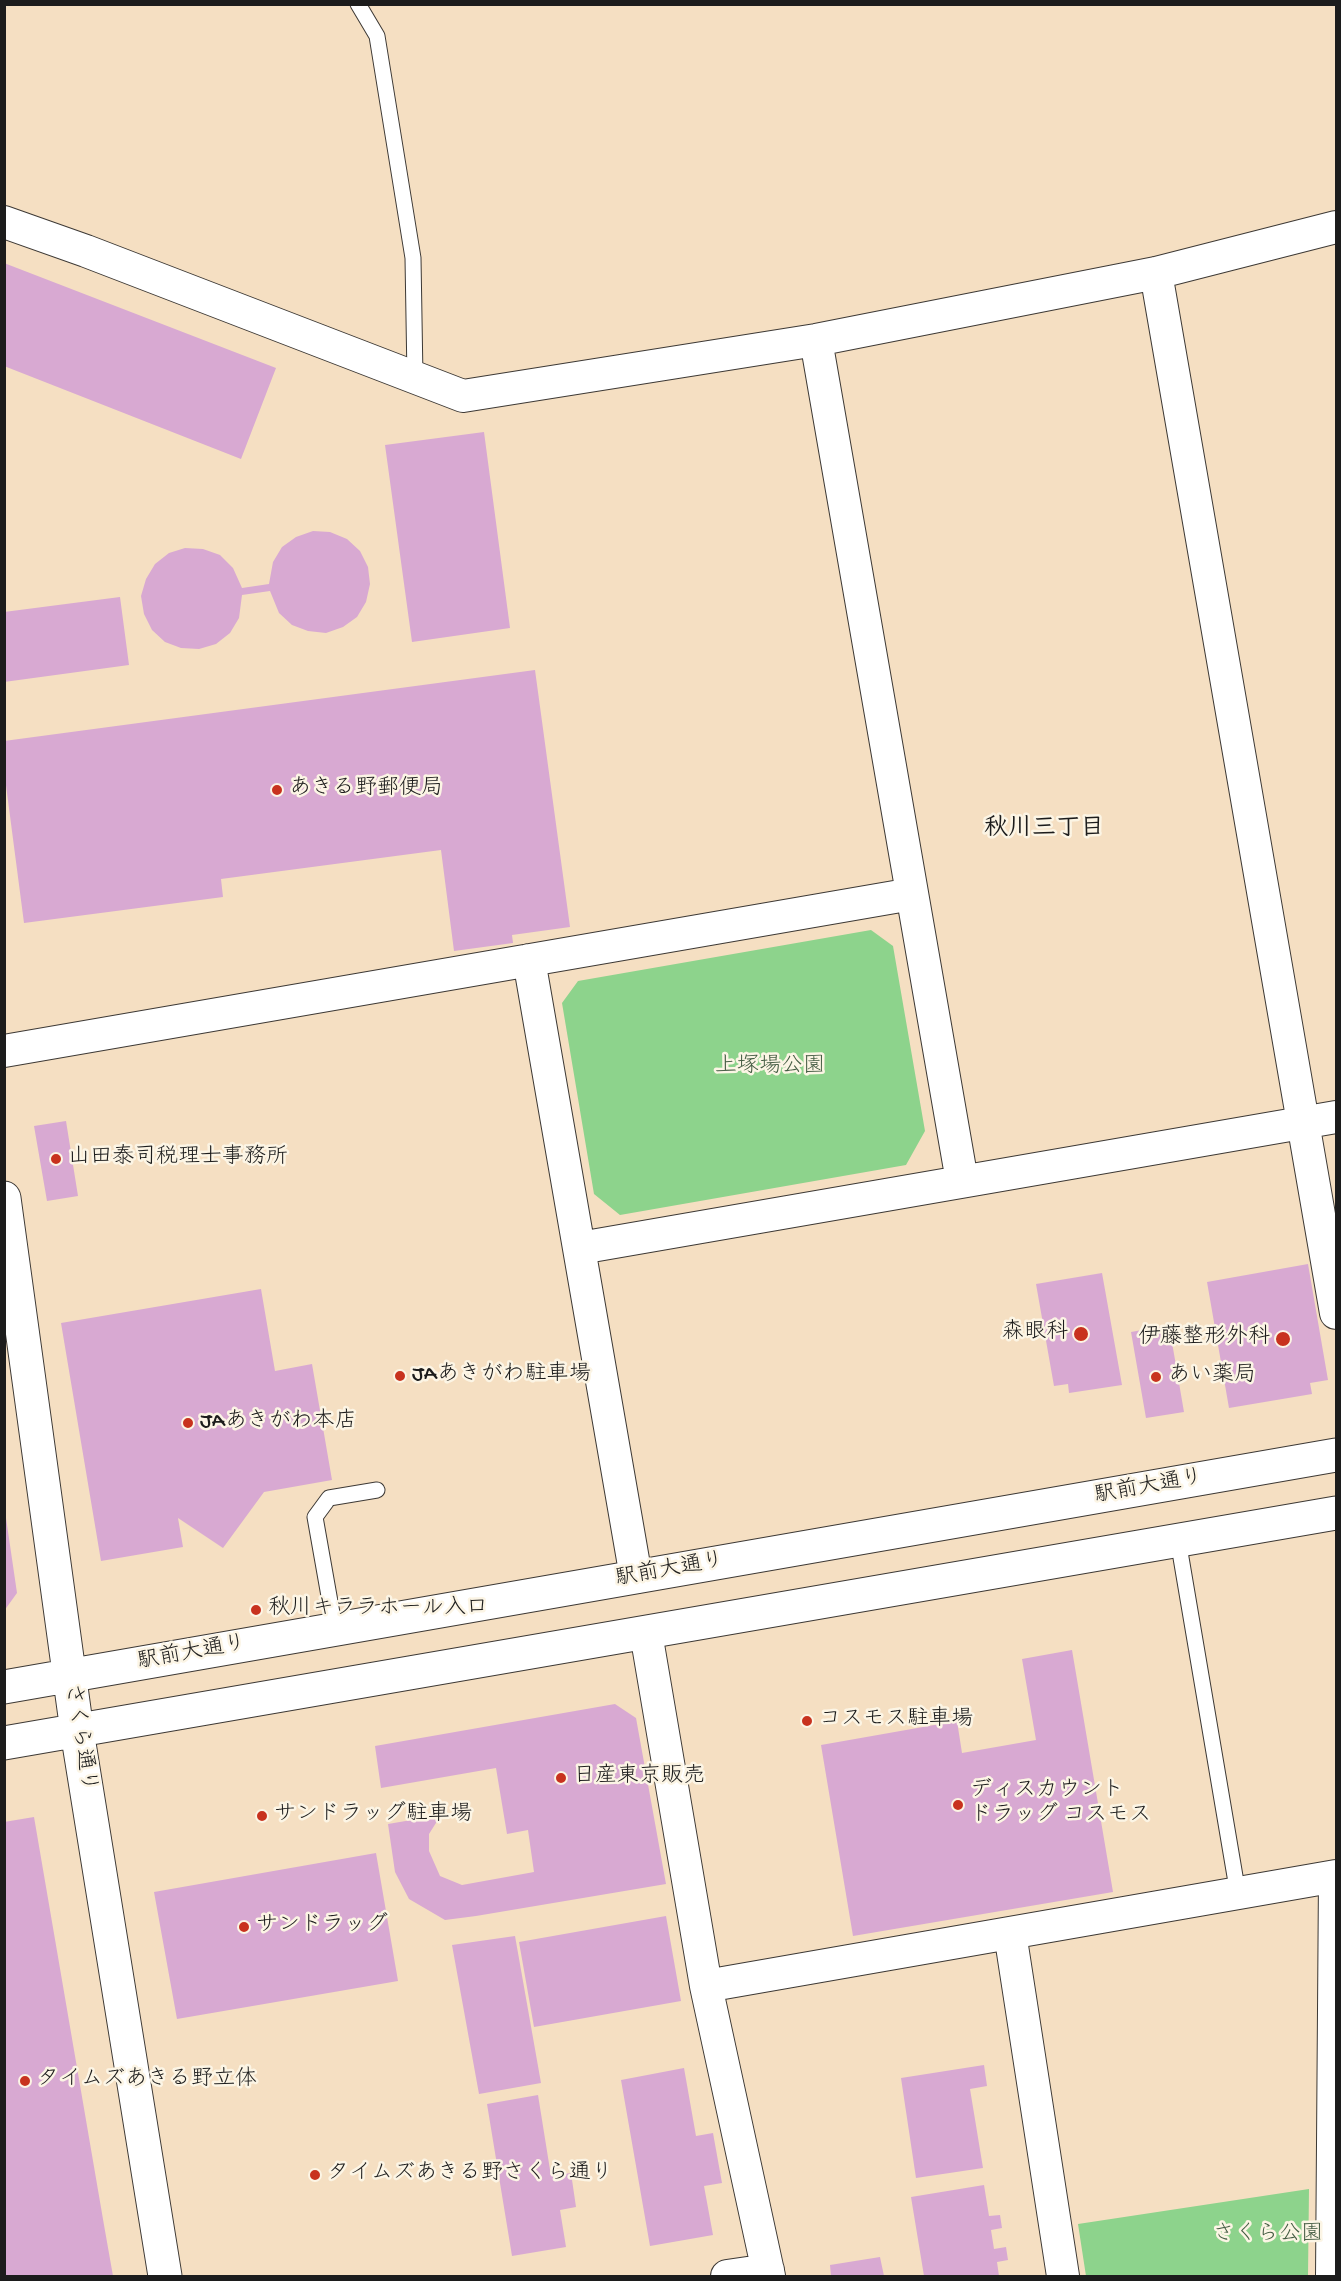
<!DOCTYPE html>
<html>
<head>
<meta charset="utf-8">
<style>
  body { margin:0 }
  #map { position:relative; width:1341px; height:2281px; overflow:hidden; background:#f5dfc2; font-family:"Gochi Hand",sans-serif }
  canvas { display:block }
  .frame { position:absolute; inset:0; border:6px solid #1c1c1c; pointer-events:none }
</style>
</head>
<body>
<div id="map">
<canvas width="1341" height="2281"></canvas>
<div class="frame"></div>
</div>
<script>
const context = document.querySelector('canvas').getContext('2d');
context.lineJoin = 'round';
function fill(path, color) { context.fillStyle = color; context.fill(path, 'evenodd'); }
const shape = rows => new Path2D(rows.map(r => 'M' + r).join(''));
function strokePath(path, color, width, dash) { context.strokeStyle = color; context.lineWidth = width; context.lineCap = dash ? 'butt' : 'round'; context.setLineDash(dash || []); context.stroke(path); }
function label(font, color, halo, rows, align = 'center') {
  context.font = font + ' "Gochi Hand","Klee One",sans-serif'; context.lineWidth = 5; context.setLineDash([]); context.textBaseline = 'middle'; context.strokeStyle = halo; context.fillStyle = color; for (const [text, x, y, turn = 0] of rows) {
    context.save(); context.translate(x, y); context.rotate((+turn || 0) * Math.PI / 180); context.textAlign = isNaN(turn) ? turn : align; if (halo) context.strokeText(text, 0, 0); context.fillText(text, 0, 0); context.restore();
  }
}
const green = shape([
  [871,930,893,946,925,1131,906,1165,620,1215,594,1194,562,1003,578,981],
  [1309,2189,1308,2276,1086,2276,1078,2224]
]);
const building = shape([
  [4,263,276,368,241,459,4,366],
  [484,432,510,628,412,642,385,445],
  [313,531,330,532,347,539,360,551,368,567,370,584,366,602,357,617,343,627,326,633,308,631,292,625,279,613,270,591,242,595,239,618,230,633,216,644,199,649,181,648,165,642,152,630,144,614,141,596,146,579,155,564,169,553,185,548,203,549,220,555,233,568,242,588,269,584,273,562,282,547,296,537],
  [120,597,129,665,4,682,4,612],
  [535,670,570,927,512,935,513,943,454,951,441,850,221,879,223,897,24,923,4,770,4,741],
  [66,1121,78,1196,47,1201,34,1126],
  [1308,1264,1328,1380,1310,1383,1312,1394,1229,1408,1207,1282],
  [1102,1273,1122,1385,1069,1393,1068,1384,1054,1386,1036,1284],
  [261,1289,275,1371,312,1364,332,1480,264,1492,223,1548,178,1518,183,1547,101,1561,61,1323],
  [1169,1325,1184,1412,1146,1418,1131,1332],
  [6,1518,17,1593,4,1611,4,1519],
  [1072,1650,1113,1892,853,1936,821,1745,957,1721,962,1753,1036,1740,1022,1659],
  [615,1704,636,1718,666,1884,476,1916,445,1920,409,1899,395,1872,388,1824,441,1815,429,1834,429,1851,440,1876,462,1885,534,1872,528,1830,507,1834,496,1768,381,1788,375,1746],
  [34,1817,104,2225,113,2276,4,2276,4,1822],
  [376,1853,398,1981,177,2019,154,1892],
  [666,1916,681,2001,534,2027,519,1942],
  [515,1936,541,2083,479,2094,452,1945],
  [984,2065,987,2086,970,2089,983,2168,916,2178,901,2078],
  [684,2068,696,2136,713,2133,722,2183,704,2186,713,2235,650,2246,621,2080],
  [538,2095,551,2176,571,2173,576,2207,560,2210,566,2247,512,2256,487,2104],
  [984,2185,989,2216,1000,2215,1002,2228,991,2230,994,2249,1006,2247,1008,2260,997,2262,999,2276,924,2276,911,2197],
  [880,2257,884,2276,831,2276,830,2265]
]);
const service = shape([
  [358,4,377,36,413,258,415,378],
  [1178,1540,1238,1894],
  [335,1630,315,1517,329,1498,377,1490]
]);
const minor = shape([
  [4,222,86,251,463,396,816,340,1156,273,1336,227],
  [1156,273,1336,1313],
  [816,340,962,1181],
  [529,960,636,1577],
  [4,1051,912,894],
  [580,1248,1336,1117],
  [646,1633,706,1986,769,2276],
  [1010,1933,1063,2276],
  [706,1986,1336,1876],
  [727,2276,768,2270],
  [1332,2276,1335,1877]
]);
const tertiary = shape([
  [4,1198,77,1731,165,2276],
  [4,1687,1336,1455],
  [4,1743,1336,1513]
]);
const markers = [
  [277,790,6,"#c8321e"],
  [56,1159,6,"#c8321e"],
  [1081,1334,8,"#c8321e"],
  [1283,1339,8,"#c8321e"],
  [400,1376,6,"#c8321e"],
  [1156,1377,6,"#c8321e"],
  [188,1423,6,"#c8321e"],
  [256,1610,6,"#c8321e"],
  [807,1721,6,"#c8321e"],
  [561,1778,6,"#c8321e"],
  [958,1805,6,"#c8321e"],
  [262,1816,6,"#c8321e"],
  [244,1927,6,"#c8321e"],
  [25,2081,6,"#c8321e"],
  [315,2175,6,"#c8321e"]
];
const poiNames = [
  ["あきる野郵便局",289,790],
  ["山田泰司税理士事務所",68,1159],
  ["森眼科",1068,1334,"right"],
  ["伊藤整形外科",1270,1339,"right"],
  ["JAあきがわ駐車場",412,1376],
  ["あい薬局",1168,1377],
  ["JAあきがわ本店",200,1423],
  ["秋川キララホール入口",268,1610],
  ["コスモス駐車場",819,1721],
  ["日産東京販売",573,1778],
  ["ディスカウント",970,1792],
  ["ドラッグ コスモス",970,1817],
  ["サンドラッグ駐車場",274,1816],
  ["サンドラッグ",256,1927],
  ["タイムズあきる野立体",37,2081],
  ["タイムズあきる野さくら通り",327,2175]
];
const parkNames = [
  ["上塚場公園",770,1068],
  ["さくら公園",1268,2236]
];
const streetNames = [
  ["駅前大通り",1149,1488,-10],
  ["駅前大通り",670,1571,-10],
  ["駅前大通り",192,1654,-10],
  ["さくら通り",79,1738,81]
];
const neighbourhoodNames = [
  ["秋川三丁目",1044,830]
];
fill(green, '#8dd38c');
fill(building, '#d8a9d2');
strokePath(service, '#3d3935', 17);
strokePath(minor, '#3d3935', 34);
strokePath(tertiary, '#3d3935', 35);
strokePath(service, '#fff', 15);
strokePath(minor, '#fff', 32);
strokePath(tertiary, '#fff', 33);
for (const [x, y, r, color] of markers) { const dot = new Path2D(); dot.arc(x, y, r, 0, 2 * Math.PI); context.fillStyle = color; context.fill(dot); strokePath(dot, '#fcf5e5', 2); }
label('22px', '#1c1c1c', '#fcf5e5', poiNames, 'left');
label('22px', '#445c43', '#fcf5e5', parkNames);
label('22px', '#1c1c1c', '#fcf5e5', streetNames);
label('bold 24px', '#1c1c1c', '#fcf5e5', neighbourhoodNames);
</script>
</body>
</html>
